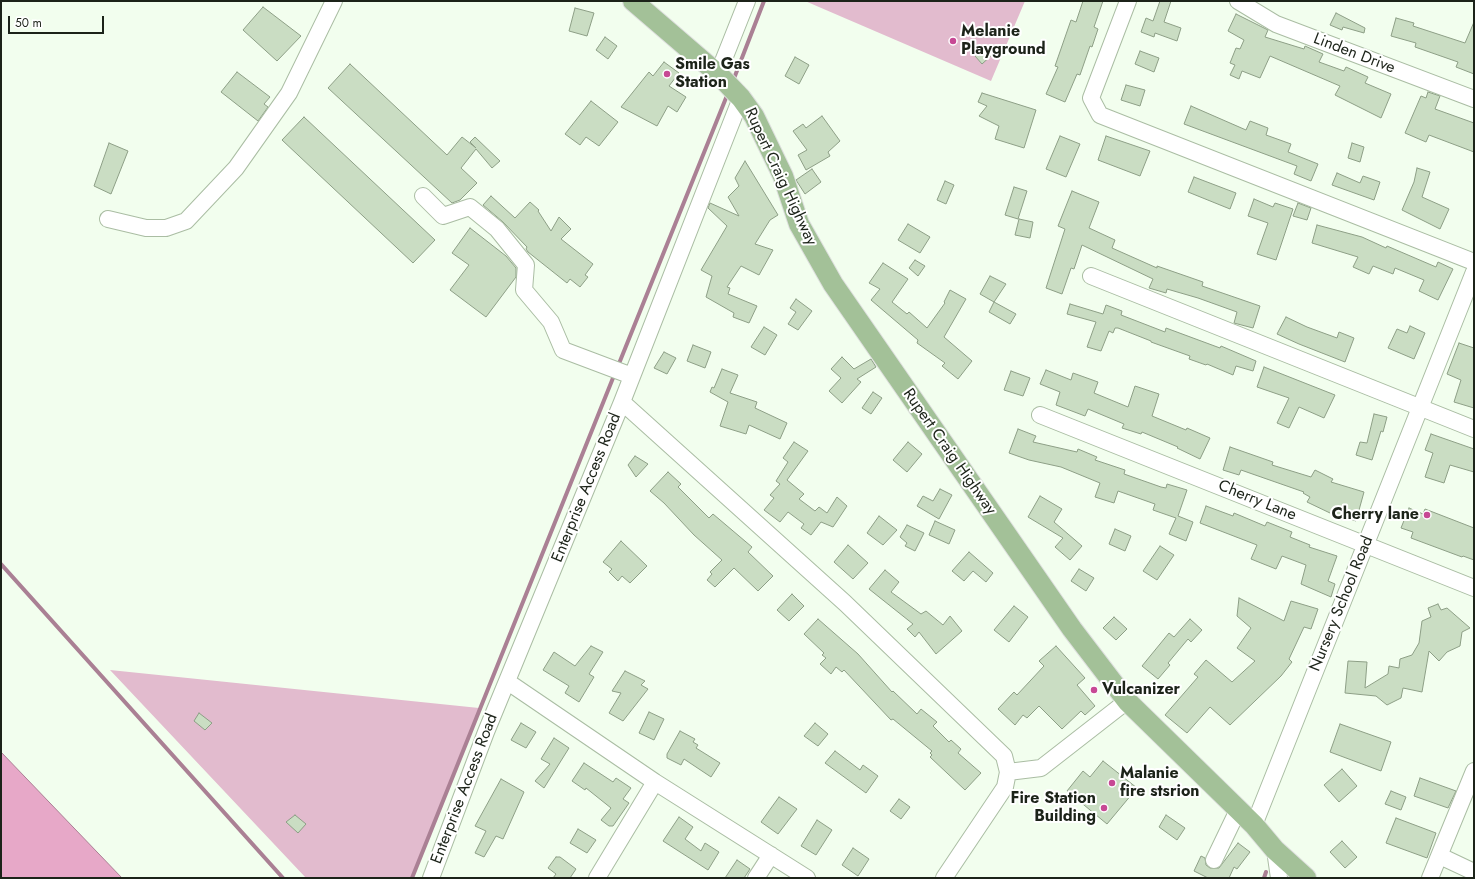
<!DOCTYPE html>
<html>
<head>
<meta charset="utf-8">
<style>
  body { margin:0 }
  #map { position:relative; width:1475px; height:879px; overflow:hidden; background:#f2feee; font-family:Jost,sans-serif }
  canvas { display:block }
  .frame { position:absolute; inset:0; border:2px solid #1c2319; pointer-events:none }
  .scale { position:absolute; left:8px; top:16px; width:96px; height:18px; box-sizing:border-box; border:2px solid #1c2319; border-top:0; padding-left:5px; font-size:12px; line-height:14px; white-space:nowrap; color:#1c2319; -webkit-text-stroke:3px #fff; paint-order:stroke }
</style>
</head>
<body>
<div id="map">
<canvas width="1475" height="879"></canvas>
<div class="frame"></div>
<div class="scale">50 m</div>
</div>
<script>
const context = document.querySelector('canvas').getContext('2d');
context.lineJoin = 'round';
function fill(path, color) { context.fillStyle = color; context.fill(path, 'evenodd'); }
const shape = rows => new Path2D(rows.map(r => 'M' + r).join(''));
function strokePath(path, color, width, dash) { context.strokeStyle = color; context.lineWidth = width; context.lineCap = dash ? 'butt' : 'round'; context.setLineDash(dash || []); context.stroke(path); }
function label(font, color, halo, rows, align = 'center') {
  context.font = font + ' Jost,sans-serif'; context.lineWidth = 4; context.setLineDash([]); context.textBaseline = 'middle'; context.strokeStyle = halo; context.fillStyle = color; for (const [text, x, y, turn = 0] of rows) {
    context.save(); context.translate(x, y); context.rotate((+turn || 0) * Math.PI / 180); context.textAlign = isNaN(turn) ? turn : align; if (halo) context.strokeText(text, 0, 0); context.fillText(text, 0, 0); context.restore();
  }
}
const green = shape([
  [805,1,1025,1,991,81],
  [110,670,479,708,412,878,306,878]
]);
const water = shape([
  [1,752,122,878,1,878,1,752]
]);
const stream = shape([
  [733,81,764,1],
  [618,366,728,93],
  [1,564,283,878],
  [412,878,615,373],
  [1264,878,1266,872]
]);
const building = shape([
  [1083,1,1103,1,1094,27,1098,29,1092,47,1090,46,1080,75,1077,74,1065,102,1046,94,1058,67,1055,66,1071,20,1076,22,1083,1],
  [1160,1,1171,1,1164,22,1181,28,1177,41,1155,33,1154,37,1141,32,1146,18,1153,21,1160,1],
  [263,7,301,36,277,61,243,30,263,7],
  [575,8,594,13,587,36,569,31,575,8],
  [1336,13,1365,28,1364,33,1343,27,1342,30,1330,25,1336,13],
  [1236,14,1268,30,1265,37,1304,49,1305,46,1323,54,1319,62,1344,71,1346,67,1368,77,1365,83,1391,94,1381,118,1335,95,1340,86,1270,56,1260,78,1242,71,1239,79,1230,75,1235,65,1230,63,1236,48,1240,49,1244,40,1228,31,1236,14],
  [1396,18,1414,23,1413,26,1465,43,1474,22,1474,74,1456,67,1458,62,1415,47,1416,43,1391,36,1396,18],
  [605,37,617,46,608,59,596,50,605,37],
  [986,45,994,53,982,64,975,56,986,45],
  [1140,51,1159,58,1154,72,1135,64,1140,51],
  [795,57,809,65,799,84,785,76,795,57],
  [664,62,679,73,669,86,686,97,677,112,668,106,657,126,621,107,649,72,653,76,664,62],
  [350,64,447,155,462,137,476,148,470,142,475,137,500,161,492,168,476,149,461,168,477,183,460,200,452,203,328,88,350,64],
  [237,72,270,97,264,104,268,107,258,121,221,92,237,72],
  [1126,85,1145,90,1140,106,1121,100,1126,85],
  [1428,92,1440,96,1435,109,1474,123,1474,152,1429,135,1426,142,1405,133,1421,96,1426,98,1428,92],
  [982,93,1036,110,1024,148,995,139,999,126,979,116,987,106,978,102,982,93],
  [591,101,618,122,599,146,586,137,580,145,565,134,591,101],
  [1191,106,1246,130,1250,121,1268,128,1266,135,1291,144,1288,152,1318,164,1311,181,1294,174,1297,166,1184,124,1191,106],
  [822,116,840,141,828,152,830,156,806,170,798,155,807,150,793,131,803,124,806,128,822,116],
  [304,117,435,240,413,263,282,140,304,117],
  [1060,136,1080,144,1066,177,1046,169,1060,136],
  [1106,136,1150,151,1140,176,1098,160,1106,136],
  [109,143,128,151,111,194,94,186,109,143],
  [1352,143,1364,147,1360,162,1348,158,1352,143],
  [745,161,778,215,770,220,755,244,773,250,759,275,741,266,727,287,730,288,728,294,757,306,749,323,733,317,734,313,706,297,712,276,701,270,727,226,708,208,710,203,739,216,728,197,739,186,735,178,745,161],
  [1417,168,1430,172,1422,197,1449,209,1440,229,1402,210,1414,182,1417,168],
  [812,169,821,182,805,194,796,180,812,169],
  [1337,173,1360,183,1363,176,1380,182,1374,200,1332,185,1337,173],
  [1194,177,1236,193,1230,209,1188,192,1194,177],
  [945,181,954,185,946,204,937,200,945,181],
  [1014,187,1027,191,1018,219,1005,215,1014,187],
  [1072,191,1099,202,1089,228,1115,240,1112,248,1157,268,1157,266,1203,282,1202,286,1260,306,1253,328,1234,323,1237,312,1198,298,1167,289,1166,293,1149,288,1153,279,1082,245,1074,269,1071,268,1062,294,1046,288,1065,229,1058,226,1072,191],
  [491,196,515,218,530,202,539,210,538,211,551,231,559,217,571,229,561,239,593,264,585,275,588,277,580,287,570,279,567,283,528,252,526,249,527,247,503,222,483,205,491,196],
  [1254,199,1273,207,1275,203,1293,209,1276,260,1257,254,1268,223,1248,216,1254,199],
  [1298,203,1311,208,1307,220,1293,216,1298,203],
  [1019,219,1033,222,1030,238,1015,235,1019,219],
  [908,224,930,237,920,253,898,240,908,224],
  [1317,225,1362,237,1386,248,1387,246,1436,267,1438,262,1453,269,1438,300,1419,291,1424,280,1395,268,1393,274,1373,266,1369,274,1353,267,1358,257,1312,243,1317,225],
  [470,228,506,256,516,268,516,277,486,317,450,290,469,265,452,253,470,228],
  [915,260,925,266,918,276,909,268,915,260],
  [883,263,908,279,892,302,907,314,909,312,927,328,945,303,944,302,950,290,966,299,944,337,972,361,958,379,942,366,945,363,917,343,918,340,871,300,880,289,869,283,883,263],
  [990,276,1006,284,994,302,980,294,990,276],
  [796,299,812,311,798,330,788,324,796,312,790,308,796,299],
  [994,302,1016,314,1010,324,989,312,994,302],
  [1070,304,1103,314,1106,305,1122,311,1121,315,1165,332,1166,328,1220,348,1221,346,1256,361,1253,371,1236,366,1233,375,1207,364,1206,365,1189,359,1190,356,1151,342,1151,341,1118,328,1115,328,1113,333,1109,331,1101,351,1087,347,1096,322,1067,314,1070,304],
  [1286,317,1307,327,1337,338,1339,332,1354,338,1345,362,1299,344,1277,334,1286,317],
  [1410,326,1425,333,1414,359,1388,348,1397,329,1407,333,1410,326],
  [764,327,777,335,765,355,751,347,764,327],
  [1459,343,1474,348,1474,408,1454,402,1461,380,1447,374,1459,343],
  [693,345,711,352,705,368,687,361,693,345],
  [664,352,676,358,667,374,654,368,664,352],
  [842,357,854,369,871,359,876,367,857,379,861,382,842,403,829,391,841,378,831,369,842,357],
  [1264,367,1335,395,1324,418,1299,407,1289,428,1277,423,1289,398,1257,387,1264,367],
  [722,369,738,375,730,393,757,402,755,408,787,423,780,439,749,425,746,434,720,426,728,402,710,392,712,387,714,388,722,369],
  [1046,370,1071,380,1073,373,1098,382,1094,393,1128,407,1135,386,1159,394,1152,416,1186,430,1187,428,1210,438,1200,459,1177,448,1178,447,1142,432,1141,434,1122,428,1124,424,1088,409,1085,416,1056,405,1060,392,1040,384,1046,370],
  [1011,371,1030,378,1023,396,1004,390,1011,371],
  [873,392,882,398,871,414,862,408,873,392],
  [1374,414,1387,417,1383,432,1381,431,1372,460,1356,455,1360,442,1367,443,1374,414],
  [1018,429,1036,436,1033,442,1077,452,1078,449,1097,457,1095,460,1125,470,1124,474,1161,487,1166,488,1167,484,1187,490,1178,516,1193,522,1186,541,1169,534,1176,518,1153,510,1155,504,1118,491,1114,503,1095,497,1100,483,1061,467,1029,460,1009,453,1018,429],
  [1431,434,1474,449,1474,472,1450,465,1444,483,1425,477,1433,453,1425,450,1431,434],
  [794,442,808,451,787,480,804,494,799,499,815,511,819,507,827,513,837,497,847,506,833,527,821,522,811,535,801,528,804,524,788,512,780,522,764,510,774,498,770,495,780,484,776,481,788,462,783,458,794,442],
  [908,442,922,454,907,472,893,460,908,442],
  [1230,447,1273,462,1272,465,1311,477,1315,470,1333,479,1331,482,1364,492,1356,521,1330,513,1307,502,1310,497,1303,493,1304,492,1241,470,1239,475,1223,470,1230,447],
  [635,456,648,464,636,477,628,465,635,456],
  [668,472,681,484,678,487,709,518,713,514,752,547,748,552,773,576,758,591,734,568,715,587,707,580,712,574,710,572,722,560,694,535,664,503,650,491,668,472],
  [940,489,952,495,939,519,917,506,923,496,933,501,940,489],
  [1040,496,1062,509,1054,522,1082,546,1070,560,1055,547,1063,538,1028,517,1040,496],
  [1206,506,1233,516,1234,513,1265,526,1267,522,1292,532,1290,537,1310,545,1309,547,1337,556,1328,581,1335,584,1331,597,1301,584,1306,565,1282,556,1276,569,1251,559,1257,545,1200,523,1206,506],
  [1409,508,1423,514,1425,509,1474,528,1474,560,1463,556,1462,557,1411,538,1413,532,1401,528,1409,508],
  [879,516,897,530,883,545,867,533,879,516],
  [935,521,955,530,949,544,929,535,935,521],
  [907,525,924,533,915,551,905,546,907,543,900,537,907,525],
  [1115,529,1131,536,1125,551,1109,544,1115,529],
  [621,541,647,566,630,583,622,576,618,581,609,572,612,569,603,562,621,541],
  [848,545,868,563,853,579,834,562,848,545],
  [1160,546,1174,555,1157,580,1143,571,1160,546],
  [969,552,993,573,986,582,973,571,964,581,952,571,969,552],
  [1079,569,1094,578,1086,591,1071,581,1079,569],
  [885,570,899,582,891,592,921,614,926,611,943,625,950,616,962,631,936,654,919,632,915,637,907,629,913,624,869,589,885,570],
  [792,594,804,606,789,621,777,610,792,594],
  [1239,598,1284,621,1291,601,1318,609,1311,629,1304,627,1289,659,1292,662,1281,676,1230,725,1210,707,1187,733,1165,715,1198,677,1194,674,1206,660,1232,682,1255,661,1237,648,1251,628,1237,616,1239,598],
  [1438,604,1441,610,1447,608,1470,628,1462,632,1460,646,1447,652,1439,661,1429,651,1422,692,1403,688,1401,698,1387,705,1376,696,1345,693,1348,661,1367,662,1365,688,1388,674,1389,666,1399,668,1400,659,1412,655,1419,643,1422,621,1431,617,1428,608,1438,604],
  [1014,606,1028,617,1009,642,994,630,1014,606],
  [1114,617,1127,629,1116,640,1103,628,1114,617],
  [818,619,858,654,892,692,893,691,917,714,921,709,937,722,933,726,949,742,951,740,961,749,958,753,981,773,965,790,930,757,932,755,930,753,932,751,893,719,891,720,844,670,842,672,836,667,831,674,820,664,826,658,822,655,824,653,804,634,818,619],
  [1190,619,1202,630,1191,642,1188,639,1168,663,1170,665,1158,679,1142,666,1169,633,1174,637,1190,619],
  [591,646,603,652,589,674,594,677,579,702,565,693,569,686,543,670,554,652,575,666,591,646],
  [1056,646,1085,678,1077,685,1095,706,1085,715,1081,711,1062,729,1039,706,1027,718,1023,715,1015,725,998,709,1014,692,1017,695,1044,666,1039,661,1056,646],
  [625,671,645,681,641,685,648,689,623,721,609,713,621,693,612,691,625,671],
  [649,712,664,719,654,740,639,733,649,712],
  [199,713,212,723,205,730,194,721,199,713],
  [521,723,536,732,526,748,511,740,521,723],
  [815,723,828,734,818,746,804,736,815,723],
  [1340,724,1391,742,1381,771,1330,752,1340,724],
  [680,731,695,739,693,742,698,745,696,748,720,763,711,777,684,759,681,765,667,758,667,754,680,731],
  [554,738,569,748,544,788,535,781,550,764,541,759,554,738],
  [835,751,860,770,863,765,878,776,866,793,825,763,835,751],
  [1103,761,1137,788,1107,824,1067,791,1083,771,1090,777,1103,761],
  [584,763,613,782,616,778,631,788,623,799,629,803,613,826,609,826,601,820,611,808,586,788,585,790,572,781,584,763],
  [1342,769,1357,786,1339,802,1324,785,1342,769],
  [1420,778,1456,791,1448,808,1414,796,1420,778],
  [501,779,524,792,503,839,496,836,484,857,475,853,486,831,475,826,501,779],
  [1391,791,1406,797,1401,810,1385,804,1391,791],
  [779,797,797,809,778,834,761,822,779,797],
  [899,799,910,807,901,819,890,811,899,799],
  [295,815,306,824,298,833,286,822,295,815],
  [1166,815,1185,828,1177,840,1159,827,1166,815],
  [679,817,693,827,685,839,701,851,705,843,719,852,708,870,663,841,679,817],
  [1396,818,1436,833,1427,858,1386,843,1396,818],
  [817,820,832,830,816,855,801,846,817,820],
  [578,829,596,840,587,853,570,843,578,829],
  [1342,841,1357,857,1345,868,1330,852,1342,841],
  [1238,843,1250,852,1237,869,1234,867,1229,878,1208,878,1194,871,1201,856,1205,858,1206,865,1210,868,1219,868,1238,843],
  [853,848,869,859,858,876,842,865,853,848],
  [556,857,560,857,576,869,570,878,553,878,556,874,548,868,556,857],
  [737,860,750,869,744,878,725,878,737,860]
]);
const minor = shape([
  [1128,1,1091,98,1100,115,1474,262],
  [1238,1,1276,24,1474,99],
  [718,74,747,1],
  [423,196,443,216,470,207,497,229,526,265,524,290,551,322,563,350,632,376],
  [108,219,146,228,166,228,186,221,236,168,289,93,334,1],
  [1091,276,1474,429],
  [622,402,845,603,1004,756,1008,772,1005,787,944,878],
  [1040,415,1474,588],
  [508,682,655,782,807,878],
  [1008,772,1041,768,1127,701],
  [1254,825,1474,272],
  [1275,850,1279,878],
  [1440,856,1474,872],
  [1214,860,1238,810],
  [431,878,486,732,622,402,741,98],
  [597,878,655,782],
  [756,878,771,855],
  [1430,878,1474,771]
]);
const major = shape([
  [633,1,718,74,741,98,754,116,783,176,799,224,833,284,1072,629,1127,701,1254,825,1275,850,1306,878]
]);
const markers = [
  [953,41,4,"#c74894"],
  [667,74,4,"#c74894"],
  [1427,515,4,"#c74894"],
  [1094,690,4,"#c74894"],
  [1112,783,4,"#c74894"],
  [1104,808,4,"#c74894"]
];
const poiNames = [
  ["Melanie",961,32],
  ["Playground",961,50],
  ["Smile Gas",675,65],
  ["Station",675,83],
  ["Cherry lane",1419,515,"right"],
  ["Vulcanizer",1102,690],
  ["Malanie",1120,774],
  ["fire stsrion",1120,792],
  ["Fire Station",1096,799,"right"],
  ["Building",1096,817,"right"]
];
const streetNames = [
  ["Linden Drive",1354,54,21],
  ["Rupert Craig Highway",780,177,65],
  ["Rupert Craig Highway",949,452,55],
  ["Enterprise Access Road",587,488,-68],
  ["Cherry Lane",1257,501,22],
  ["Nursery School Road",1342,604,-68],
  ["Enterprise Access Road",465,789,-69]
];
fill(green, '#e2bbce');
fill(water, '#e7a8c8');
strokePath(water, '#aa8094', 1);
strokePath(stream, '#aa8094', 4);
fill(building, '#caddc3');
strokePath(building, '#8d9f86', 1);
strokePath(minor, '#aabda3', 18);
strokePath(major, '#dfe0df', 22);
strokePath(minor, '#fff', 16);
strokePath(major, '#a3c198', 20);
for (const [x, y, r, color] of markers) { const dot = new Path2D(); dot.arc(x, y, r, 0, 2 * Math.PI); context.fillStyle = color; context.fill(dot); strokePath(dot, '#fff', 1.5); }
label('bold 16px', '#1c2319', '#fff', poiNames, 'left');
label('16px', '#1c2319', '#fff', streetNames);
</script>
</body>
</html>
